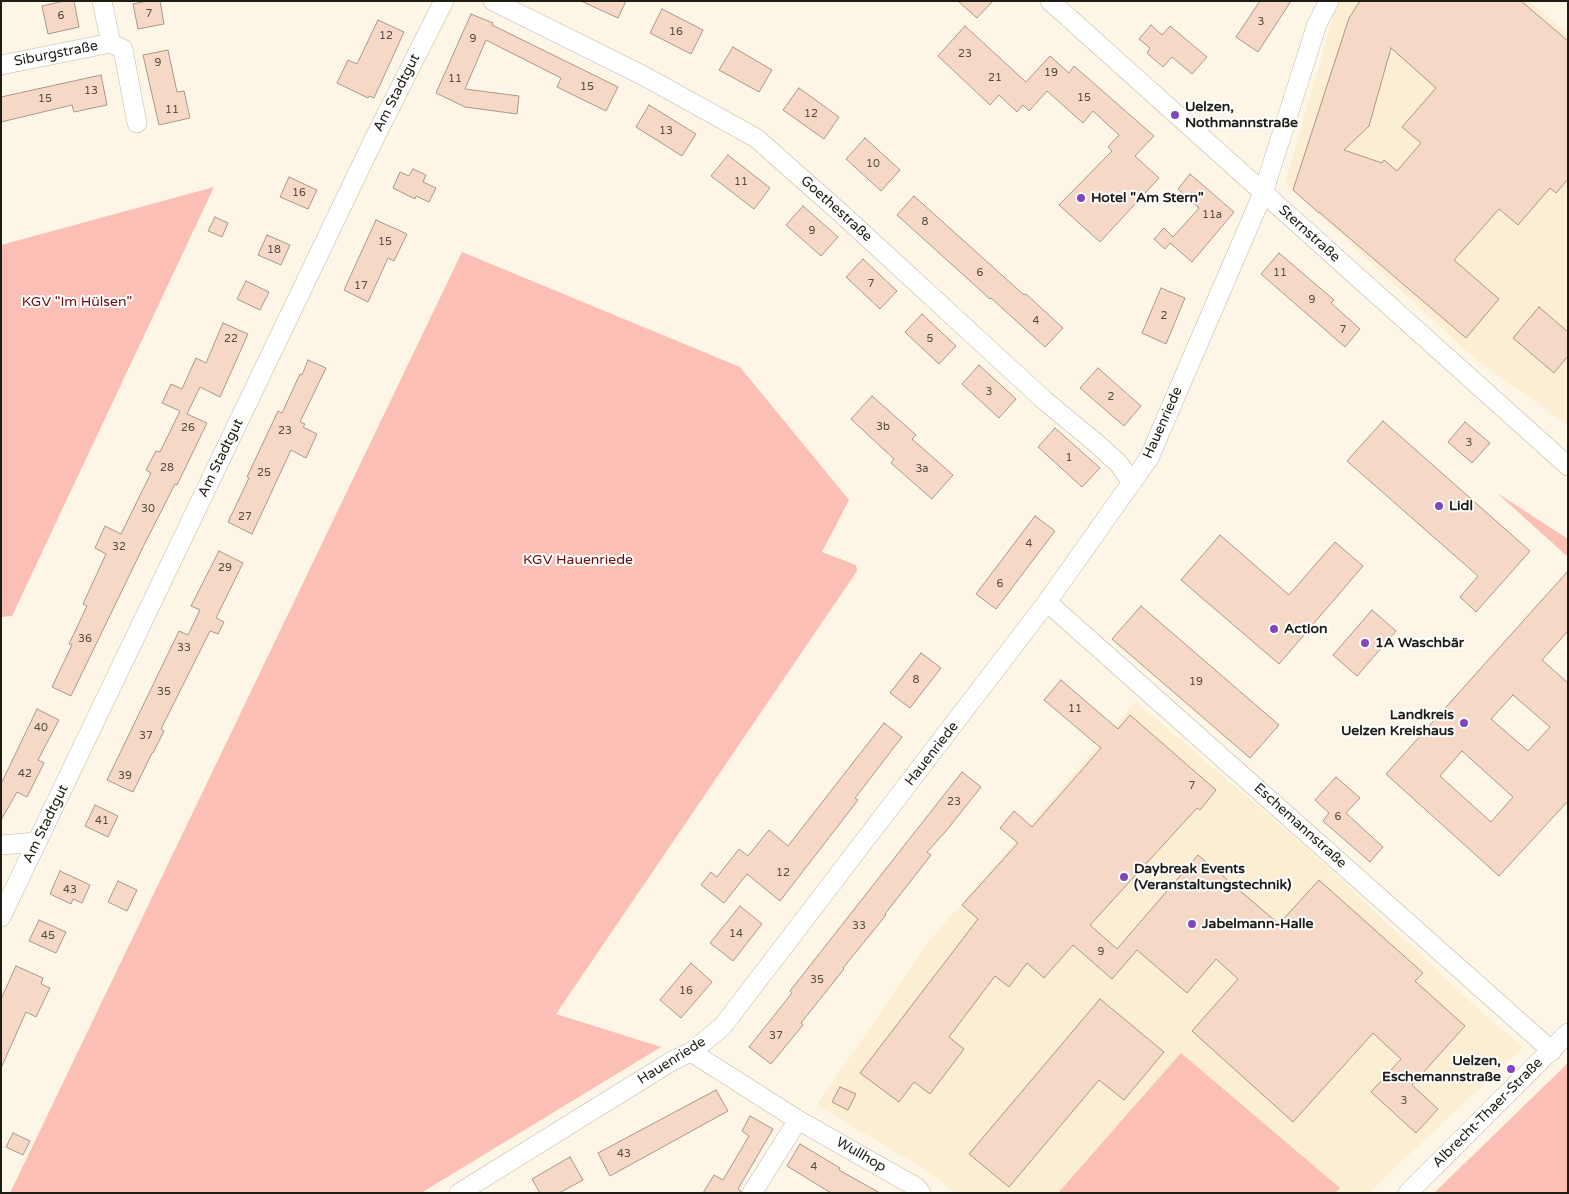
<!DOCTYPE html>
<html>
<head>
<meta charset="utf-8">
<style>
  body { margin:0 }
  #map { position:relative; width:1569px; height:1194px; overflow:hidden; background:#fdf5e5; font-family:"Varela Round",sans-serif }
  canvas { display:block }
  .frame { position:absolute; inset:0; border:2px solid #1f1c14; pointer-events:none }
</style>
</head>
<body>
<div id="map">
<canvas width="1569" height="1194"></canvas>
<div class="frame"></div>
</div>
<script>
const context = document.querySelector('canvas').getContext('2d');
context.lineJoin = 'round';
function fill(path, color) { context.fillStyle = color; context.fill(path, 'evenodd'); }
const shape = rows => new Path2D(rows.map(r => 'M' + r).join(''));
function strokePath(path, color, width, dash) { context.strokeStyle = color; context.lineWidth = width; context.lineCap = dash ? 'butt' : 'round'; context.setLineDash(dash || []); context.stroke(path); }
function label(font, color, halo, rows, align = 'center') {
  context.font = font + ' "Varela Round",sans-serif'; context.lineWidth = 4; context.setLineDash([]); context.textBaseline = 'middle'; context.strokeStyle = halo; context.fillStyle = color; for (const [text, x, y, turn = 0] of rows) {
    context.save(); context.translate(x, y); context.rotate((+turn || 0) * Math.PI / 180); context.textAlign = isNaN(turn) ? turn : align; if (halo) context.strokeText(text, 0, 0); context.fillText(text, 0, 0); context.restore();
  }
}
const built = shape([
  [1338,1,1530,1,1568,34,1568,425,1474,358,1285,183],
  [1136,702,1307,848,1479,1010,1523,1047,1368,1193,955,1193,932,1174,817,1105,931,939]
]);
const green = shape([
  [214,187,12,616,1,617,1,245],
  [462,252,740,367,849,500,822,552,856,565,857,571,556,1014,661,1047,421,1193,10,1193],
  [1497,493,1568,539,1568,557],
  [1181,1053,1340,1188,1335,1193,1058,1193],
  [1568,1063,1568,1193,1434,1193]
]);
const building = shape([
  [64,1,74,1,79,27,48,34,42,6,64,1],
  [148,1,160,1,164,24,138,29,133,4,148,1],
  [581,1,626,1,618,18,581,1],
  [958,1,993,1,977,18,958,1],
  [1260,1,1291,1,1258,52,1236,37,1260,1],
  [1360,1,1521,1,1568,41,1568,179,1556,193,1550,188,1518,225,1499,209,1454,260,1499,299,1466,338,1319,212,1319,213,1293,190,1349,18,1360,1],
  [1391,48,1436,88,1402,127,1421,143,1397,171,1384,160,1382,163,1344,150,1369,126,1391,48],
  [662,9,703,30,691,54,650,33,662,9],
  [471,14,493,23,492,25,618,87,606,111,557,87,561,78,486,40,465,89,519,96,517,114,465,107,436,93,471,14],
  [378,20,404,32,374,98,369,96,368,98,337,83,348,60,357,64,378,20],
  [1151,25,1162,35,1170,26,1207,57,1192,74,1172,57,1163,67,1147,53,1150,48,1139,39,1151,25],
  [965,26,1026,82,1050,56,1069,73,1074,66,1154,136,1135,156,1159,178,1100,242,1059,205,1112,151,1108,147,1119,135,1093,111,1083,123,1047,91,1029,111,1023,105,1017,112,999,95,990,105,938,56,965,26],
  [733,47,772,70,759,92,719,70,733,47],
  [168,50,177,92,184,91,190,118,159,125,143,55,168,50],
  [101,75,107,105,74,112,72,105,1,122,1,97,101,75],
  [799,88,839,117,824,139,783,110,799,88],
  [649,105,696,134,682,156,636,127,649,105],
  [865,138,900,170,881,191,846,159,865,138],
  [728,155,770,188,754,209,711,176,728,155],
  [413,169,426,175,423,182,436,188,429,202,416,196,415,199,393,188,400,172,409,176,413,169],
  [1190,174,1234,212,1192,262,1170,243,1165,249,1154,239,1164,228,1173,237,1199,208,1178,189,1190,174],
  [289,177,317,190,308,209,280,197,289,177],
  [914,196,1024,295,1026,294,1063,328,1045,347,991,298,990,299,897,215,914,196],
  [803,206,838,237,821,256,786,225,803,206],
  [215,217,228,223,222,237,208,231,215,217],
  [376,220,407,234,394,261,388,258,368,302,344,290,376,220],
  [267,235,290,245,281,265,258,255,267,235],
  [1279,253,1334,300,1331,303,1360,329,1345,347,1261,274,1279,253],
  [863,259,897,291,880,309,846,277,863,259],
  [246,281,269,292,260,310,237,299,246,281],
  [1161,288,1185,298,1166,344,1142,333,1161,288],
  [1539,307,1568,332,1568,356,1554,373,1513,338,1539,307],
  [922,314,956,346,939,364,905,332,922,314],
  [223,323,248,334,220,397,200,387,187,414,207,423,177,485,175,484,144,545,71,696,52,687,72,645,69,644,87,606,83,604,106,554,95,548,105,526,121,534,151,473,146,470,156,451,160,452,180,411,162,403,171,384,182,389,196,358,206,363,223,323],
  [308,360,326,368,300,422,305,424,303,427,317,434,306,458,291,450,252,534,228,522,249,478,247,477,278,411,282,413,300,374,302,375,308,360],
  [979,365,1016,399,999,418,962,384,979,365],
  [1098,368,1141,406,1124,426,1080,388,1098,368],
  [872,396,916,435,912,439,953,475,932,499,891,463,894,459,851,419,872,396],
  [1383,421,1530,551,1476,612,1460,597,1478,576,1347,461,1383,421],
  [1465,422,1490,443,1472,463,1448,442,1465,422],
  [1055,428,1100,468,1082,487,1038,447,1055,428],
  [1035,516,1055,531,996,609,976,594,1035,516],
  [1220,535,1289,595,1335,542,1363,566,1279,664,1181,580,1220,535],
  [219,551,243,563,216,618,224,622,218,634,210,631,161,729,164,731,153,753,152,753,133,792,107,780,179,631,188,635,200,610,191,606,219,551],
  [1568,571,1568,631,1542,660,1568,683,1568,801,1499,876,1386,774,1568,571],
  [1513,695,1550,727,1528,751,1491,719,1513,695],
  [1462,751,1513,797,1491,822,1440,776,1462,751],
  [1141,606,1279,725,1250,758,1112,639,1141,606],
  [1372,610,1396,631,1357,676,1333,655,1372,610],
  [921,653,941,668,910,708,890,693,921,653],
  [1061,680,1118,729,1130,715,1216,790,1200,810,1197,808,1090,925,1117,949,1198,855,1279,924,1319,880,1423,973,1415,981,1465,1026,1412,1085,1438,1109,1416,1133,1371,1092,1401,1059,1373,1033,1293,1122,1192,1031,1238,979,1216,959,1187,993,1137,950,1112,979,1073,945,1044,978,1027,963,1009,987,995,976,949,1037,964,1049,930,1094,914,1082,899,1102,860,1073,978,919,962,905,1018,843,1000,828,1014,811,1032,827,1101,748,1044,700,1061,680],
  [37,709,59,720,38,760,44,763,27,797,17,792,1,820,1,784,37,709],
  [884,723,902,737,855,798,858,800,780,901,747,874,724,903,701,885,711,872,717,877,739,849,748,856,769,830,788,846,884,723],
  [962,772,981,787,946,831,927,852,931,855,885,914,886,915,843,968,844,969,801,1023,803,1025,771,1064,749,1047,792,993,790,991,962,772],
  [1336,777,1360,798,1346,813,1383,847,1370,862,1323,821,1329,813,1315,800,1336,777],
  [95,805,118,816,108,837,85,826,95,805],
  [60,871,90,885,82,903,73,899,71,904,50,894,60,871],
  [118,881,137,890,127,911,108,902,118,881],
  [740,906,762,924,733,961,710,943,740,906],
  [39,920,66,932,56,953,29,941,39,920],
  [691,963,712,982,681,1018,660,1000,691,963],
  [16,966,43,978,41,984,50,988,36,1017,26,1012,1,1068,1,999,16,966],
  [1100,999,1164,1052,1124,1100,1099,1080,1009,1187,969,1154,1100,999],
  [840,1087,856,1094,848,1110,832,1102,840,1087],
  [716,1090,728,1111,610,1176,598,1153,716,1090],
  [750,1116,773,1129,738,1189,741,1191,741,1193,703,1193,714,1175,723,1180,749,1136,742,1131,750,1116],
  [13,1133,30,1141,23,1155,6,1147,13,1133],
  [800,1144,840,1168,839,1170,880,1193,831,1193,787,1166,800,1144],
  [570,1157,583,1180,559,1193,540,1193,532,1179,570,1157]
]);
const street = shape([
  [493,1,644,76,756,138,843,215,1044,400,1096,443,1119,464,1132,483],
  [1050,1,1568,466],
  [111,43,123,49,137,123],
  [1,65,111,43,102,1],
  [1047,602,1552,1051],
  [1,845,37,842],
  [1,917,375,137,444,1],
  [691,1052,798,1120,916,1187,921,1193],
  [459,1193,672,1061,691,1052,722,1027,1047,602,1149,458,1263,193,1317,24,1329,1],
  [752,1193,798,1120],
  [1408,1193,1568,1033]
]);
const markers = [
  [1175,115,5,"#8246bc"],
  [1081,198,5,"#8246bc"],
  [1439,506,5,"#8246bc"],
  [1274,629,5,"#8246bc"],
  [1365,643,5,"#8246bc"],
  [1464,723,5,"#8246bc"],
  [1124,877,5,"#8246bc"],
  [1192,924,5,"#8246bc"],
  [1511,1069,5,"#8246bc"]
];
const numberNames = [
  ["7",149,14],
  ["6",61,16],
  ["3",1261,22],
  ["16",676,32],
  ["12",386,36],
  ["9",473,39],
  ["23",965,54],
  ["9",158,63],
  ["19",1051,73],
  ["21",995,78],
  ["11",455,79],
  ["15",587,87],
  ["13",91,91],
  ["15",1084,98],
  ["15",45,99],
  ["11",172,110],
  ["12",811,114],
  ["13",666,131],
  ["10",873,164],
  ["11",741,182],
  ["16",299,193],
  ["11a",1212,215],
  ["8",925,222],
  ["9",812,231],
  ["15",385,242],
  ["18",274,250],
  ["6",980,273],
  ["11",1280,273],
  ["7",871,284],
  ["17",361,286],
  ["9",1312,300],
  ["2",1164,316],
  ["4",1036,321],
  ["7",1343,330],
  ["22",231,339],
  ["5",930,339],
  ["3",989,392],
  ["2",1111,397],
  ["3b",883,427],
  ["26",188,428],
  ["23",285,431],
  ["3",1469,443],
  ["1",1069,458],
  ["28",167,468],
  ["3a",922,469],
  ["25",264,473],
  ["30",148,509],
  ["27",245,517],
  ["4",1029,544],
  ["32",119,547],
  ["29",225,568],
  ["6",1000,584],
  ["36",85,639],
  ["33",184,648],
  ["8",916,680],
  ["19",1196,682],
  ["35",164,692],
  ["11",1075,709],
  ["40",41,728],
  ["37",146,736],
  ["42",25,774],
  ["39",125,776],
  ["7",1192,786],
  ["23",954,802],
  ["6",1338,817],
  ["41",102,821],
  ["12",783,873],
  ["43",70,890],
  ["33",859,926],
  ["14",736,934],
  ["45",48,936],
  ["9",1101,952],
  ["35",817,980],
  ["16",686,991],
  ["37",776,1036],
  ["3",1404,1101],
  ["43",624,1154],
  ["4",814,1167]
];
const streetNames = [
  ["Siburgstraße",56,54,-11],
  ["Am Stadtgut",397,93,-63],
  ["Goethestraße",836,209,42],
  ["Sternstraße",1309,234,42],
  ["Hauenriede",1163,423,-66],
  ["Am Stadtgut",221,458,-64],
  ["Hauenriede",932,754,-52],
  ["Am Stadtgut",46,824,-64],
  ["Eschemannstraße",1300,826,42],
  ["Hauenriede",672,1061,-32],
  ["Albrecht-Thaer-Straße",1488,1113,-45],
  ["Wullhop",861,1155,30]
];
const poiNames = [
  ["Uelzen,",1185,107],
  ["Nothmannstraße",1185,123],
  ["Hotel \"Am Stern\"",1091,198],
  ["Lidl",1449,506],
  ["Action",1284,629],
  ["1A Waschbär",1375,643],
  ["Landkreis",1454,715,"right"],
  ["Uelzen Kreishaus",1454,731,"right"],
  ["Daybreak Events",1134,869],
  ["(Veranstaltungstechnik)",1134,885],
  ["Jabelmann-Halle",1202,924],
  ["Uelzen,",1501,1061,"right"],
  ["Eschemannstraße",1501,1077,"right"]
];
const parkNames = [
  ["KGV \"Im Hülsen\"",77,302],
  ["KGV Hauenriede",578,560]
];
fill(built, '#fbeed2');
fill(green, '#fcbfb6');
fill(building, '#f5d9c6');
strokePath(building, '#aa978b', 1);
strokePath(street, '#c1b8a5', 20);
strokePath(street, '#fff', 19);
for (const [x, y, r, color] of markers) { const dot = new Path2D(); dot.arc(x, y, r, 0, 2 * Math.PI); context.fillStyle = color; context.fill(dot); strokePath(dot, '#fff', 2); }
label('11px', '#544b40', null, numberNames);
label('14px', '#1f1c14', '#fff', streetNames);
label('bold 14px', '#1f1c14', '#fff', poiNames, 'left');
label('14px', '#6d0907', '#fff', parkNames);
</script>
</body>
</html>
